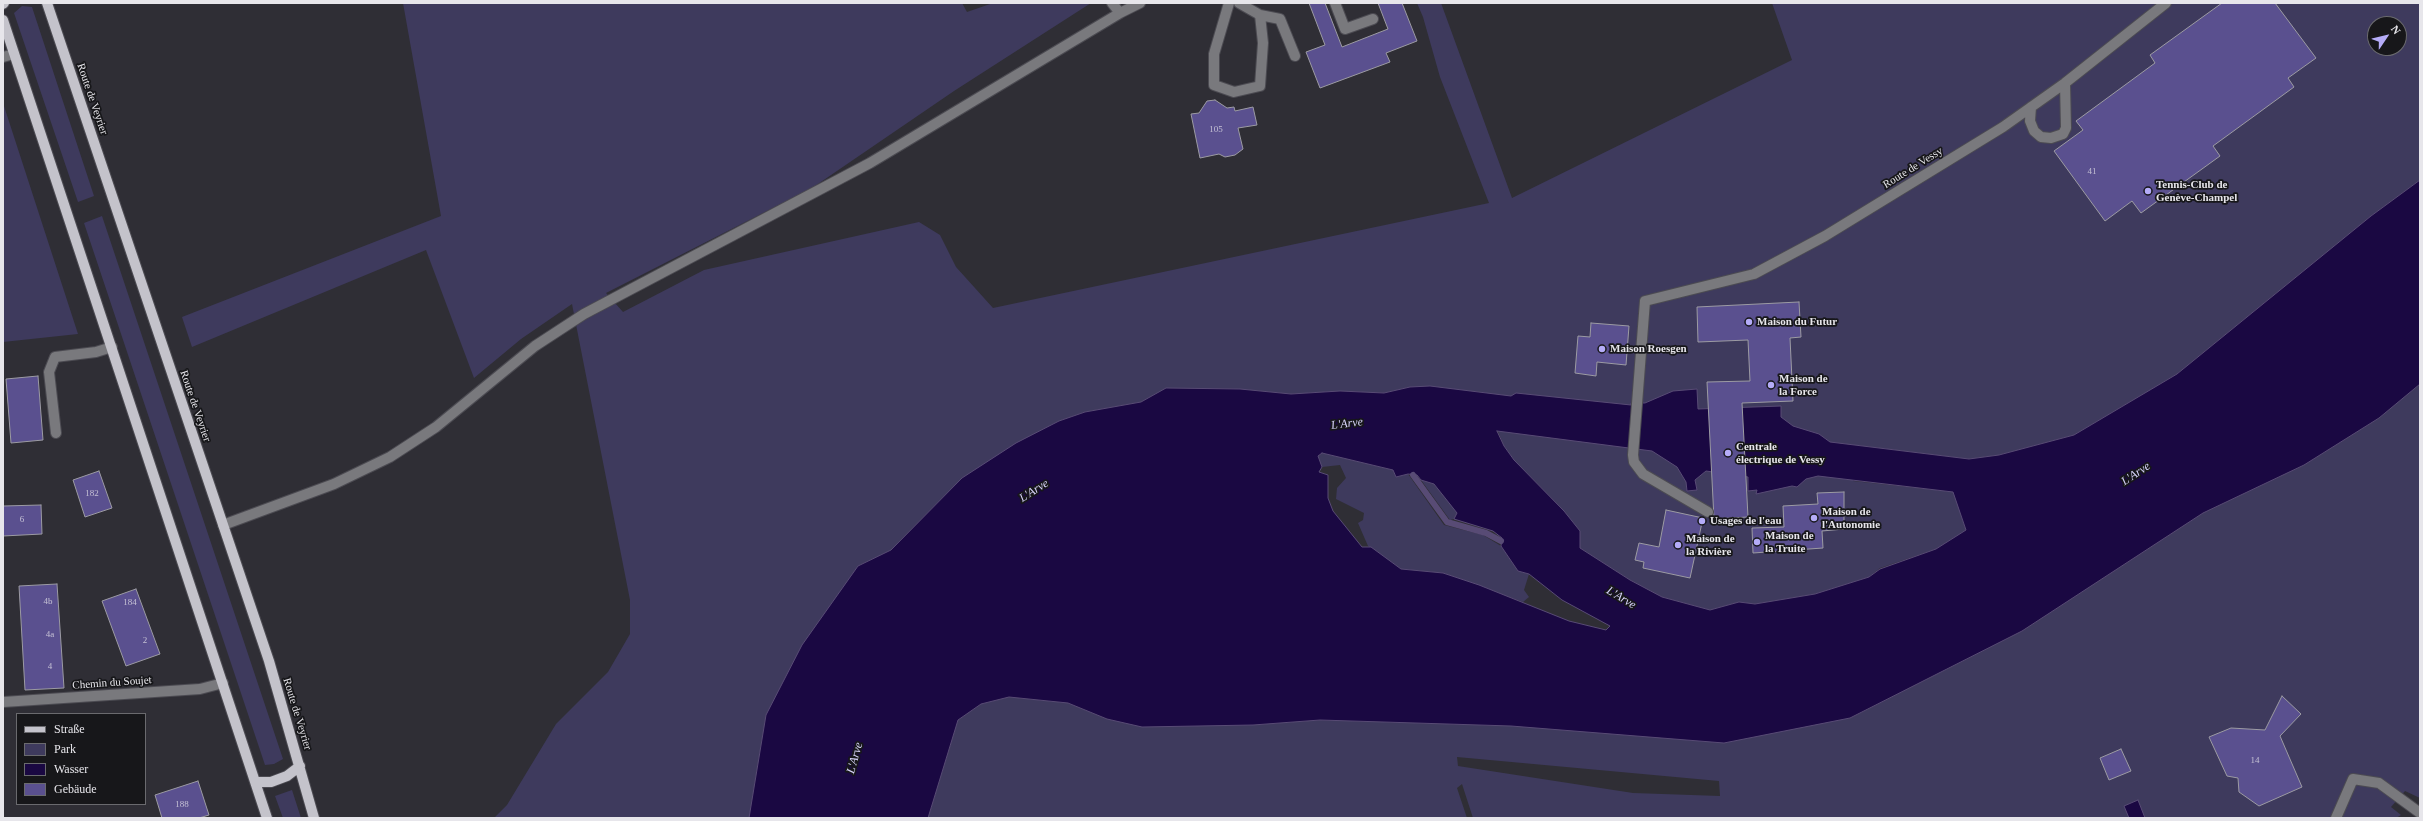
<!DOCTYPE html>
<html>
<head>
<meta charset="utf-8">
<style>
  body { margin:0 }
  #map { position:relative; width:2423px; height:821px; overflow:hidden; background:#2f2e35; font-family:Georgia,serif }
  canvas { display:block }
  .frame { position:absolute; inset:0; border:4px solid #e7e6eb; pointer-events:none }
  .legend { position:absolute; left:16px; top:713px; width:130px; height:92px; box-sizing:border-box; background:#17171a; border:1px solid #6a6a6e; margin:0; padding:5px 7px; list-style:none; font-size:12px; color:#e7e6eb }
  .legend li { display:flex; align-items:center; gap:8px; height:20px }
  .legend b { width:20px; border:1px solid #6a6a6e }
  .north { position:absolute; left:2367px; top:16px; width:40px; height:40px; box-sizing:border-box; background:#17171a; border:1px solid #6a6a6e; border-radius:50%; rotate:55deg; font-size:11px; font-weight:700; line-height:16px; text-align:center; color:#e7e6eb }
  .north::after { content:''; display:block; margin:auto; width:14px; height:18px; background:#b5acf8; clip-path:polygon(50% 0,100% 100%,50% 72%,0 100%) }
</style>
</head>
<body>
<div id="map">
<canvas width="2423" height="821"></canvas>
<div class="frame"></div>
<ul class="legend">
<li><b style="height:5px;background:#c4c3cb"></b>Straße</li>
<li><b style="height:11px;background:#3e3a5d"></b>Park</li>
<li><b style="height:11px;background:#1a0842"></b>Wasser</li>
<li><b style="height:11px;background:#5a508f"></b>Gebäude</li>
</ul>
<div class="north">N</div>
</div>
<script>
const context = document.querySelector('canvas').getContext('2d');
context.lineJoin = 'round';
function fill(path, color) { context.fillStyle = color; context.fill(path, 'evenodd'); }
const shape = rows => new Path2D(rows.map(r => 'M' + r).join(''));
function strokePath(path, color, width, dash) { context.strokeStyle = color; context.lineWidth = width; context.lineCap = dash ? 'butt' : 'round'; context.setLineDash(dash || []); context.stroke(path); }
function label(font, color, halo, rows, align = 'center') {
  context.font = font + ' Georgia,serif'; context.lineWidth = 3.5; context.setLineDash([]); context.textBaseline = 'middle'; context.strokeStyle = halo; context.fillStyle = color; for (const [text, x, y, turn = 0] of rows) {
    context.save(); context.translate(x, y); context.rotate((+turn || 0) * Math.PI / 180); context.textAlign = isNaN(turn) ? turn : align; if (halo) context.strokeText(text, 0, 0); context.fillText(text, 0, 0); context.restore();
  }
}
const green = shape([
  [403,3,962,3,967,12,993,3,1091,3,954,91,812,188,606,293,623,312,704,270,919,222,940,235,956,267,993,308,1489,203,1440,77,1423,17,1417,3,1441,3,1512,198,1792,60,1772,3,2420,3,2420,180,2371,216,2177,374,2074,435,1999,455,1969,459,1855,445,1853,481,1954,492,1966,530,1936,549,1880,568,1869,577,1815,594,1755,604,1739,602,1710,610,1662,597,1630,580,1580,548,1580,531,1564,511,1514,460,1504,446,1482,392,1410,387,1384,393,1340,391,1291,394,1240,389,1166,388,1141,402,1085,412,1059,421,1039,432,962,478,891,550,858,566,766,715,749,818,494,818,507,805,556,724,608,672,630,634,630,600,572,304,521,339,474,378,426,250,192,347,182,317,441,216],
  [2375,24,2399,24,2399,48,2375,48],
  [22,6,32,7,94,196,78,202,14,13],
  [3,103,78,334,3,342],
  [102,216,283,759,274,764,265,765,84,223],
  [2420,384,2420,798,2405,791,2391,807,2401,815,2396,818,1473,818,1462,784,1457,788,1467,818,928,818,958,720,981,704,1009,697,1068,703,1107,719,1253,725,1320,720,1511,726,1850,718,2022,631,2203,513,2304,465,2379,418],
  [1457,757,1719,781,1720,796,1633,793,1458,766],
  [1322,453,1393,470,1396,477,1408,474,1444,525,1483,535,1501,546,1518,571,1529,574,1524,590,1529,597,1523,602,1443,573,1401,569,1368,546,1358,523,1363,520,1364,513,1336,499,1337,488,1346,478,1340,465,1322,467,1318,456],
  [1421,480,1434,484,1449,501,1457,513,1454,519,1450,520],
  [292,790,301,818,283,818,275,796]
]);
const water = shape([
  [2420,180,2420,384,2379,418,2304,465,2203,513,2022,631,1850,718,1724,743,1511,726,1320,720,1253,725,1142,727,1107,719,1068,703,1009,697,981,704,958,720,928,818,749,818,766,715,802,645,858,566,891,550,962,478,1016,443,1059,421,1085,412,1141,402,1166,388,1240,389,1291,394,1340,391,1384,393,1410,387,1430,386,1511,396,1516,393,1631,405,1631,403,1645,403,1673,391,1697,389,1698,409,1781,406,1781,417,1793,426,1819,434,1830,442,1969,459,1999,455,2074,435,2177,374,2371,216,2420,180],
  [1497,431,1652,451,1677,467,1686,482,1687,491,1697,490,1695,480,1706,471,1748,477,1748,491,1757,490,1756,494,1792,486,1797,487,1806,479,1818,476,1953,492,1966,530,1936,549,1880,569,1869,577,1815,594,1755,604,1739,602,1710,610,1662,597,1630,580,1580,548,1580,531,1564,511,1514,460,1504,446,1497,431],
  [1322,453,1393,470,1396,477,1408,474,1417,475,1421,480,1434,484,1457,513,1454,519,1493,531,1502,538,1501,546,1518,571,1529,574,1562,600,1610,626,1606,630,1569,621,1479,585,1443,573,1401,569,1371,547,1362,547,1333,511,1328,498,1328,475,1319,472,1322,467,1318,456,1322,453],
  [2138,800,2145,818,2129,818,2124,806,2138,800]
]);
const stream = shape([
  [1413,475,1447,522,1486,533,1501,541]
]);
const building = shape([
  [1309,3,1325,3,1342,47,1388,29,1378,3,1402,3,1417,41,1386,53,1390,62,1320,88,1306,52,1325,45,1309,3],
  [2222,3,2275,3,2316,58,2288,78,2294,87,2213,146,2220,156,2141,213,2132,201,2105,221,2054,151,2083,130,2076,121,2155,63,2150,55,2222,3],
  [1215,100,1227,108,1234,107,1235,111,1253,107,1257,125,1238,128,1243,149,1235,155,1225,157,1219,154,1200,158,1191,114,1199,113,1207,101,1215,100],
  [1799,302,1801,337,1790,338,1793,401,1742,403,1748,517,1714,519,1707,382,1750,381,1748,340,1698,342,1697,307,1799,302],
  [1591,323,1629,326,1626,365,1597,362,1596,376,1575,373,1578,336,1590,337,1591,323],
  [38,376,43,440,11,443,6,379,38,376],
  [99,471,112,508,85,517,73,480,99,471],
  [1844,492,1844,529,1822,531,1823,548,1753,553,1752,528,1784,527,1783,506,1818,504,1817,493,1844,492],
  [41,505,42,534,3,536,3,506,41,505],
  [1666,510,1703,518,1690,578,1643,568,1644,562,1635,560,1639,543,1659,547,1666,510],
  [57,584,64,688,25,690,19,586,57,584],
  [136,589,160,654,126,666,102,601,136,589],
  [2282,696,2301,714,2280,736,2302,787,2259,806,2239,792,2238,778,2227,776,2209,737,2231,728,2265,730,2282,696],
  [2121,749,2131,771,2109,780,2100,758,2121,749],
  [198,781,209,815,199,818,162,818,155,795,198,781]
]);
const minor = shape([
  [1112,3,1120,13,1140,3],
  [1229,3,1214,54,1214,85,1234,92,1260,86,1263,43,1260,15],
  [1239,3,1260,15,1280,19,1295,56],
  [1335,3,1345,29,1373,19],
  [3,57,14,54],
  [2031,107,2030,121,2034,131,2041,137,2051,138,2063,134,2066,128,2065,83],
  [56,433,49,372,55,357,96,352,112,347],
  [1708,512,1643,474,1634,462,1633,455,1645,301,1754,274,1825,236,2003,127,2065,83,2166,3],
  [223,525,334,484,390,457,436,427,535,346,584,314,870,163,1120,13],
  [3,702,200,689,223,683],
  [2336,818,2353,779,2379,783,2420,813]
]);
const major = shape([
  [47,3,269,661,314,818],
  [3,4,4,3],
  [3,20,267,818],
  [256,782,271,782,287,776,300,766]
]);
const markers = [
  [2148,191,4,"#b5acf8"],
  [1749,322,4,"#b5acf8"],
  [1602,349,4,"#b5acf8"],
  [1771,385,4,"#b5acf8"],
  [1728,453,4,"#b5acf8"],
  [1814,518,4,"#b5acf8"],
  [1702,521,4,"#b5acf8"],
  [1757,542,4,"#b5acf8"],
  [1678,545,4,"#b5acf8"]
];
const numberNames = [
  ["105",1216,130],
  ["41",2092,172],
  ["182",92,494],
  ["6",22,520],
  ["4b",48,602],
  ["184",130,603],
  ["4a",50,635],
  ["2",145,641],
  ["4",50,667],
  ["14",2255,761],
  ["188",182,805]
];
const streetNames = [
  ["Route de Veyrier",92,99,71],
  ["Route de Vessy",1913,168,-32],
  ["Route de Veyrier",195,406,71],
  ["Chemin du Soujet",112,683,-4],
  ["Route de Veyrier",297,714,73]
];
const poiNames = [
  ["Tennis-Club de",2156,185],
  ["Genève-Champel",2156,198],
  ["Maison du Futur",1757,322],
  ["Maison Roesgen",1610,349],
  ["Maison de",1779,379],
  ["la Force",1779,392],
  ["Centrale",1736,447],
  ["électrique de Vessy",1736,460],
  ["Maison de",1822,512],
  ["l'Autonomie",1822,525],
  ["Usages de l'eau",1710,521],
  ["Maison de",1765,536],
  ["la Truite",1765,549],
  ["Maison de",1686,539],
  ["la Rivière",1686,552]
];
const waterNames = [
  ["L'Arve",1347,424,-7],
  ["L'Arve",2136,474,-34],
  ["L'Arve",1034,491,-32],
  ["L'Arve",1621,598,31],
  ["L'Arve",855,758,-74]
];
fill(green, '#3e3a5d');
fill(water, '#1a0842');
strokePath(water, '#584b75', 1);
strokePath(stream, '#584b75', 6);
fill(building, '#5a508f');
strokePath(building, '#9c9ba3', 1);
strokePath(minor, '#4c4b52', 12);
strokePath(major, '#4c4b52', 12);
strokePath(minor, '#79797d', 10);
strokePath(major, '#c4c3cb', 10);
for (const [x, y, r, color] of markers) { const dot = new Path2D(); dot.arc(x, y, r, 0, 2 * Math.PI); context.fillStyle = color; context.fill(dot); strokePath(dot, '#17171a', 1.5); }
label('9px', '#c4c0d4', null, numberNames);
label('11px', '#e7e6eb', '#17171a', streetNames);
label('bold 11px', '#e7e6eb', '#17171a', poiNames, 'left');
label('italic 12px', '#d8d4fa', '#17171a', waterNames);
</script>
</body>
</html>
